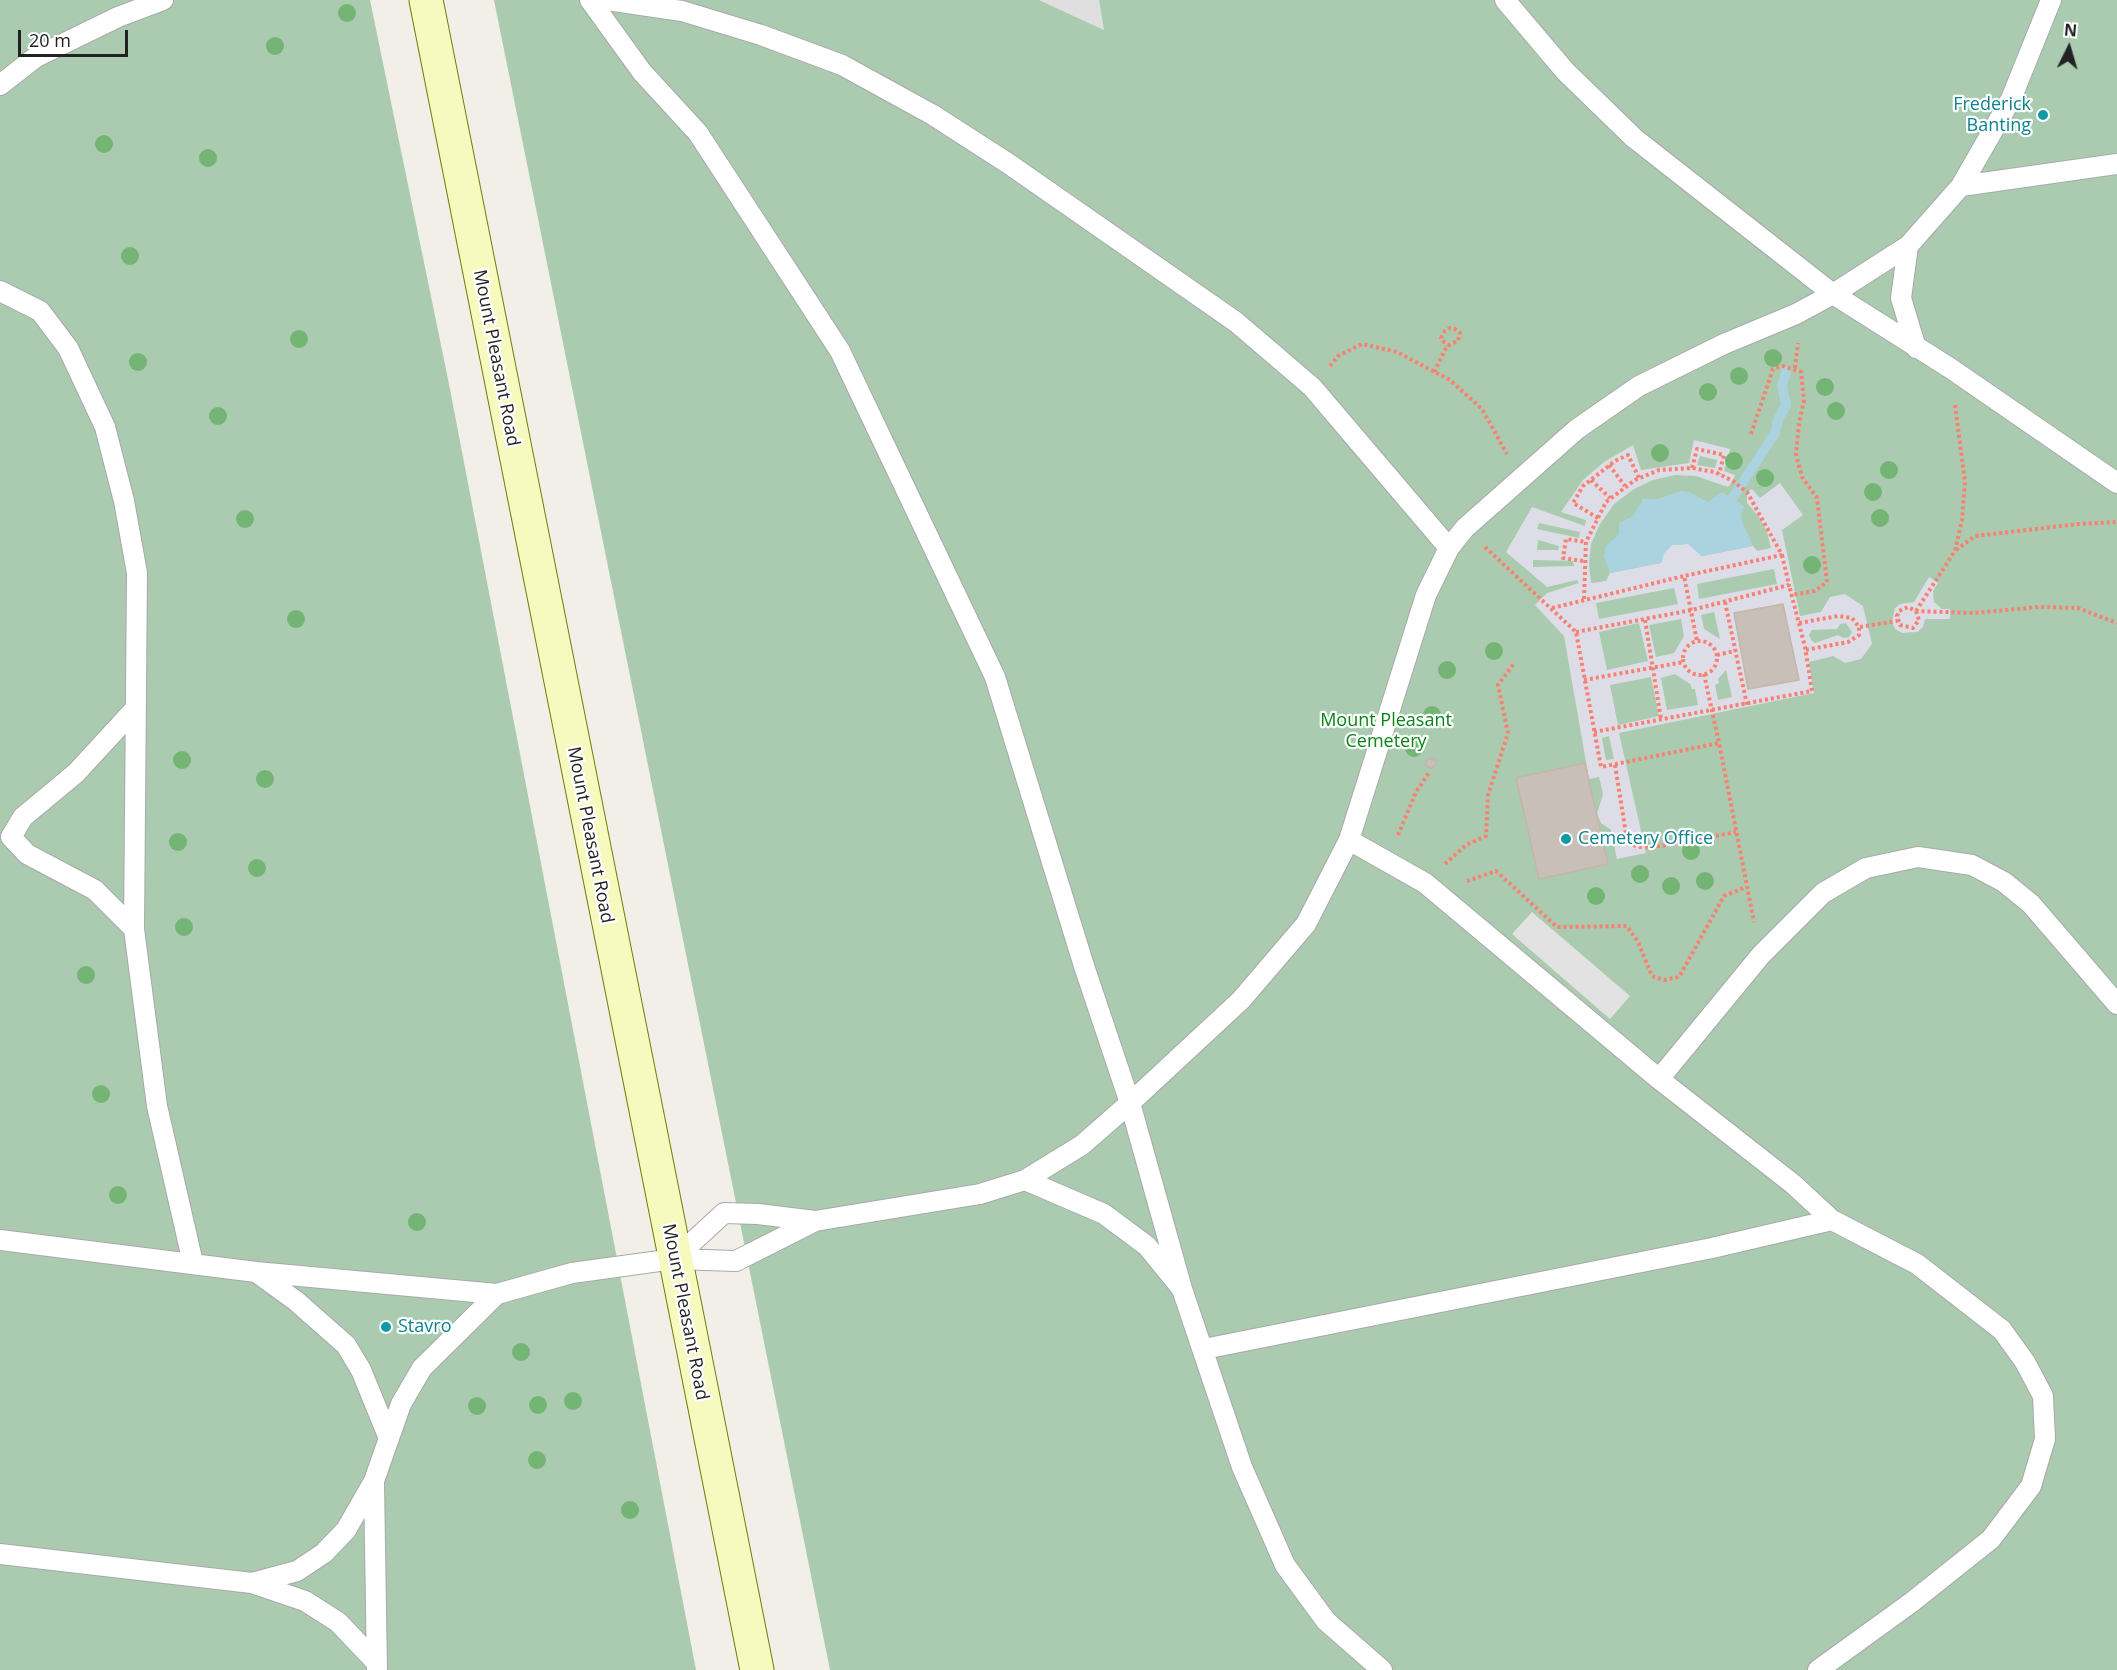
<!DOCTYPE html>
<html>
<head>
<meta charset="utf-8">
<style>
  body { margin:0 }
  #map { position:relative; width:2117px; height:1670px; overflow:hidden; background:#f2efe9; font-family:"Open Sans",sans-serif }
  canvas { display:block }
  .north { position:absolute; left:2039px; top:18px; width:60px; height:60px; -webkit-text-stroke:4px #fff; paint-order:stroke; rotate:5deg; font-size:16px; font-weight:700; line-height:24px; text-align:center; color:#222 }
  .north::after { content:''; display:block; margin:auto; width:21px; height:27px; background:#222; clip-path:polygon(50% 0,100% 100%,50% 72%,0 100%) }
  .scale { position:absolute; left:18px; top:30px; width:110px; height:27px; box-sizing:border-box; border:3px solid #222; border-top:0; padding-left:8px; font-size:18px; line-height:21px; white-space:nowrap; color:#222; -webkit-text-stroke:4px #fff; paint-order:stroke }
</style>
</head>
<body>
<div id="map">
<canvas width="2117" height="1670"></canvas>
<div class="north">N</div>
<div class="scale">20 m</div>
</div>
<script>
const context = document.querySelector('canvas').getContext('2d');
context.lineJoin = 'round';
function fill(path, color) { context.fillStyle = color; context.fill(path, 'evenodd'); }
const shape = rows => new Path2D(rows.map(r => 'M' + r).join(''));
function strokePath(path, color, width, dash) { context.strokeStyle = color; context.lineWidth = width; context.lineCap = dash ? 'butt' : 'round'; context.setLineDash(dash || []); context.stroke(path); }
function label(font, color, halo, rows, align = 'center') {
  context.font = font + ' "Open Sans",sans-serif'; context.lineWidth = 4.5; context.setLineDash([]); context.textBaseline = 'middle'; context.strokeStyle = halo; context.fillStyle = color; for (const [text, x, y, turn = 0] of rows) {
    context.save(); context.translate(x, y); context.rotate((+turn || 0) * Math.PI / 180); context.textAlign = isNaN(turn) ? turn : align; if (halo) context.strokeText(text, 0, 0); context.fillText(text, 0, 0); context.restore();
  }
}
const residential = shape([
  [1039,0,1099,0,1104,30]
]);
const cemetery = shape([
  [0,0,370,0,448,379,696,1670,0,1670],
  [494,0,1039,0,1104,30,1099,0,2117,0,2117,1670,830,1670]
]);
const parking = shape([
  [1532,912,1630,996,1610,1019,1512,934]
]);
const plaza = shape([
  [1694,440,1730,449,1724,471,1735,475,1733,481,1728,487,1696,476,1675,475,1653,480,1634,489,1614,504,1600,524,1591,544,1589,564,1591,583,1606,581,1610,573,1661,563,1664,553,1672,545,1688,544,1702,556,1753,546,1757,551,1771,548,1767,532,1759,517,1747,503,1747,492,1752,489,1760,498,1780,483,1803,515,1782,530,1800,616,1821,612,1830,597,1845,594,1863,606,1872,644,1861,659,1845,663,1833,656,1809,662,1814,693,1619,733,1646,853,1617,859,1611,830,1601,823,1597,814,1603,794,1599,777,1589,779,1564,636,1535,605,1547,593,1579,583,1577,580,1547,587,1506,552,1532,507,1585,526,1586,520,1561,512,1583,480,1604,462,1633,445,1641,470,1689,463],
  [1700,456,1717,460,1715,468,1697,465],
  [1539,523,1580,532,1579,538,1537,529],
  [1538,540,1559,546,1558,550,1537,550],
  [1533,560,1573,561,1574,566,1533,567],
  [1774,569,1777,584,1699,599,1697,584],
  [1674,588,1678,604,1599,619,1596,603],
  [1783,604,1798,679,1748,689,1735,613],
  [1714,612,1720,639,1704,629,1701,615],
  [1681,619,1684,636,1674,653,1656,657,1649,625],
  [1639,623,1648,661,1607,670,1599,632],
  [1846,623,1852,632,1849,637,1843,638,1838,635,1815,643,1811,640,1809,635,1812,630,1837,629,1840,624],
  [1726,670,1732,697,1718,700,1715,685,1719,683,1718,679],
  [1675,674,1690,684,1692,689,1695,689,1698,705,1667,710,1661,678],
  [1651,677,1659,716,1618,725,1610,685],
  [1609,736,1614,759,1606,760,1602,738],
  [1929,577,1938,583,1933,591,1934,602,1942,609,1950,609,1950,619,1925,619,1923,627,1917,632,1902,633,1895,629,1892,622,1895,608,1900,604,1914,602]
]);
const water = shape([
  [1680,491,1689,492,1708,502,1722,492,1744,506,1741,515,1743,524,1753,546,1702,556,1688,544,1672,545,1664,553,1661,563,1610,573,1604,556,1606,546,1619,534,1619,523,1633,516,1643,499,1658,499]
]);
const stream = shape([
  [1732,499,1775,433,1778,420,1786,405,1782,386,1786,372]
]);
const building = shape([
  [1783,604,1799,680,1748,689,1734,613,1783,604],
  [1428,758,1437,761,1432,769,1425,765,1428,758],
  [1585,763,1608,864,1539,879,1516,778,1585,763]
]);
const path = shape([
  [1330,366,1338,356,1362,344,1397,352,1450,380,1482,409,1507,454],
  [1795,368,1798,343],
  [1434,372,1447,346,1458,341,1460,333,1455,329,1450,328,1445,331,1441,338,1447,346],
  [1751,434,1773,369,1783,366,1801,372,1804,400,1799,424,1796,454,1802,477,1817,498,1827,582,1815,591,1791,595],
  [1609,465,1625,486],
  [1692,468,1697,449,1724,455,1719,474],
  [1591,480,1610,498],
  [1598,518,1573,503,1583,486,1615,461,1628,455,1639,478],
  [1485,547,1576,632,1601,767,1719,743,1754,922],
  [1956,550,1975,536,2079,524,2117,522],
  [1583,561,1563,558,1566,539,1586,542],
  [1584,599,1586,542,1606,502,1635,480,1659,470,1692,468,1715,472,1733,481,1747,492,1782,555,1684,576],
  [1725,602,1747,705],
  [1552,608,1684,576,1697,641],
  [1916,611,1919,620,1913,628,1900,625,1897,616,1899,611,1908,607,1916,611,1974,613,2039,607,2078,608,2117,623],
  [1916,611,1955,551,1962,520,1965,482,1955,405],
  [1645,620,1661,719],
  [1799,623,1838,616,1852,618,1859,627,1859,635,1848,642,1805,650],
  [1860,627,1897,621],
  [1576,632,1692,610,1789,585,1782,555],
  '1683 658a17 17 0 1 1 34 0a17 17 0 1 1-34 0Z',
  [1717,655,1735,651],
  [1704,674,1719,743],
  [1584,680,1684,662],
  [1594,732,1812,691,1805,647,1789,585],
  [1615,765,1627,840,1637,847,1661,846,1736,832],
  [1398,835,1416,792,1430,771],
  [1445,864,1466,845,1486,836,1488,795,1508,733,1498,685,1515,662],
  [1467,881,1496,871,1557,927,1627,926,1638,942,1652,976,1664,980,1679,977,1724,896,1746,887]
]);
const lane = shape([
  [590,0,642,72,698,133,840,351,995,677,1084,966,1130,1103,1182,1289],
  [607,0,682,11,761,35,842,65,933,115,1009,164,1236,322,1312,387,1449,548],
  [1505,0,1565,71,1634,138,1833,294,1950,368,2117,483],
  [0,85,36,57,118,17,163,0],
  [1961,186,2011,99,2051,0],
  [1908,246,1901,298,1916,348],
  [0,291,40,311,68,348,105,427,124,501,137,573,134,929,157,1106,193,1263],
  [134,710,76,773,23,817,11,837,27,854,95,890,134,929],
  [1349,840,1425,883,1659,1079,1793,1184,1832,1220,1917,1264,2002,1330,2025,1362,2043,1396,2045,1439,2031,1486,1991,1539,1912,1602,1818,1670],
  [1659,1079,1761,955,1823,893,1866,868,1918,857,1972,865,2004,882,2031,904,2117,1004],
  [1025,1180,1082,1145,1130,1103,1241,1000,1306,924,1349,840,1426,595,1449,548,1465,528,1577,429,1639,386,1724,344,1796,314,1833,294,1908,246,1961,186,2117,164],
  [0,1240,256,1272,497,1294],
  [674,1259,724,1213,758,1214,815,1221,980,1194,1025,1180,1104,1214,1147,1246,1182,1289,1242,1467,1285,1565,1326,1621,1382,1670],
  [256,1272,296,1301,346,1345,361,1370,388,1436],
  [1204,1349,1712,1248,1832,1220],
  [374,1483,377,1670],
  [0,1554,252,1583,297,1571,324,1553,346,1530,374,1481,401,1404,422,1368,497,1294,572,1273,674,1259,736,1261,815,1221],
  [252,1583,305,1601,338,1622,376,1662]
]);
const secondary = shape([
  [426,0,757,1670]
]);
const trees = [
  [347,13],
  [275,46],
  [104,144],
  [208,158],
  [130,256],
  [299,339],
  [1773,358],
  [138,362],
  [1739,376],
  [1825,387],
  [1708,392],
  [1836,411],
  [218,416],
  [1660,453],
  [1734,461],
  [1889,470],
  [1765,478],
  [1873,492],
  [1880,518],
  [245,519],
  [1812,565],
  [296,619],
  [1494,651],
  [1447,670],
  [1432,715],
  [1414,748],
  [182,760],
  [265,779],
  [178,842],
  [1691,851],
  [257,868],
  [1640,874],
  [1705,881],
  [1671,886],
  [1596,896],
  [184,927],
  [86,975],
  [101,1094],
  [118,1195],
  [417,1222],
  [521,1352],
  [573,1401],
  [538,1405],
  [477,1406],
  [537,1460],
  [630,1510]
];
const markers = [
  [2043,115,6,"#0f9aa8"],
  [1566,839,6,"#0f9aa8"],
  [386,1327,6,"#0f9aa8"]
];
const cultureNames = [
  ["Frederick",2031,105,"right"],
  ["Banting",2031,126,"right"],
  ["Cemetery Office",1578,839],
  ["Stavro",398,1327]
];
const streetNames = [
  ["Mount Pleasant Road",496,358,79],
  ["Mount Pleasant Road",590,835,79],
  ["Mount Pleasant Road",685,1312,79]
];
const parkNames = [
  ["Mount Pleasant",1386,721],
  ["Cemetery",1386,742]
];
fill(residential, '#e0dfdf');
fill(cemetery, '#aacbaf');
fill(parking, '#e2e2e2');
fill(plaza, '#dddde8');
fill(water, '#aad3df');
strokePath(stream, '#aad3df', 10);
fill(building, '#c7bfb8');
strokePath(building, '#c4b6ab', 1.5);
strokePath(lane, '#a9a9a9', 22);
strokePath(secondary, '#707d05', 35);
strokePath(path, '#fa8072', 4, [3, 3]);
strokePath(lane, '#fff', 20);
strokePath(secondary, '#f7fabf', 33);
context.fillStyle = '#74b475';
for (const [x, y] of trees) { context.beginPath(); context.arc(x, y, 9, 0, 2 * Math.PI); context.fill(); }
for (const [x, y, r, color] of markers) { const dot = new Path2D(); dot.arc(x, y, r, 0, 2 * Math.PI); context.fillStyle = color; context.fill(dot); strokePath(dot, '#fff', 2); }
label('18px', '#0d838f', '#fff', cultureNames, 'left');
label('18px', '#222', '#fff', streetNames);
label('18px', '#0c8416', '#fff', parkNames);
</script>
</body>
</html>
